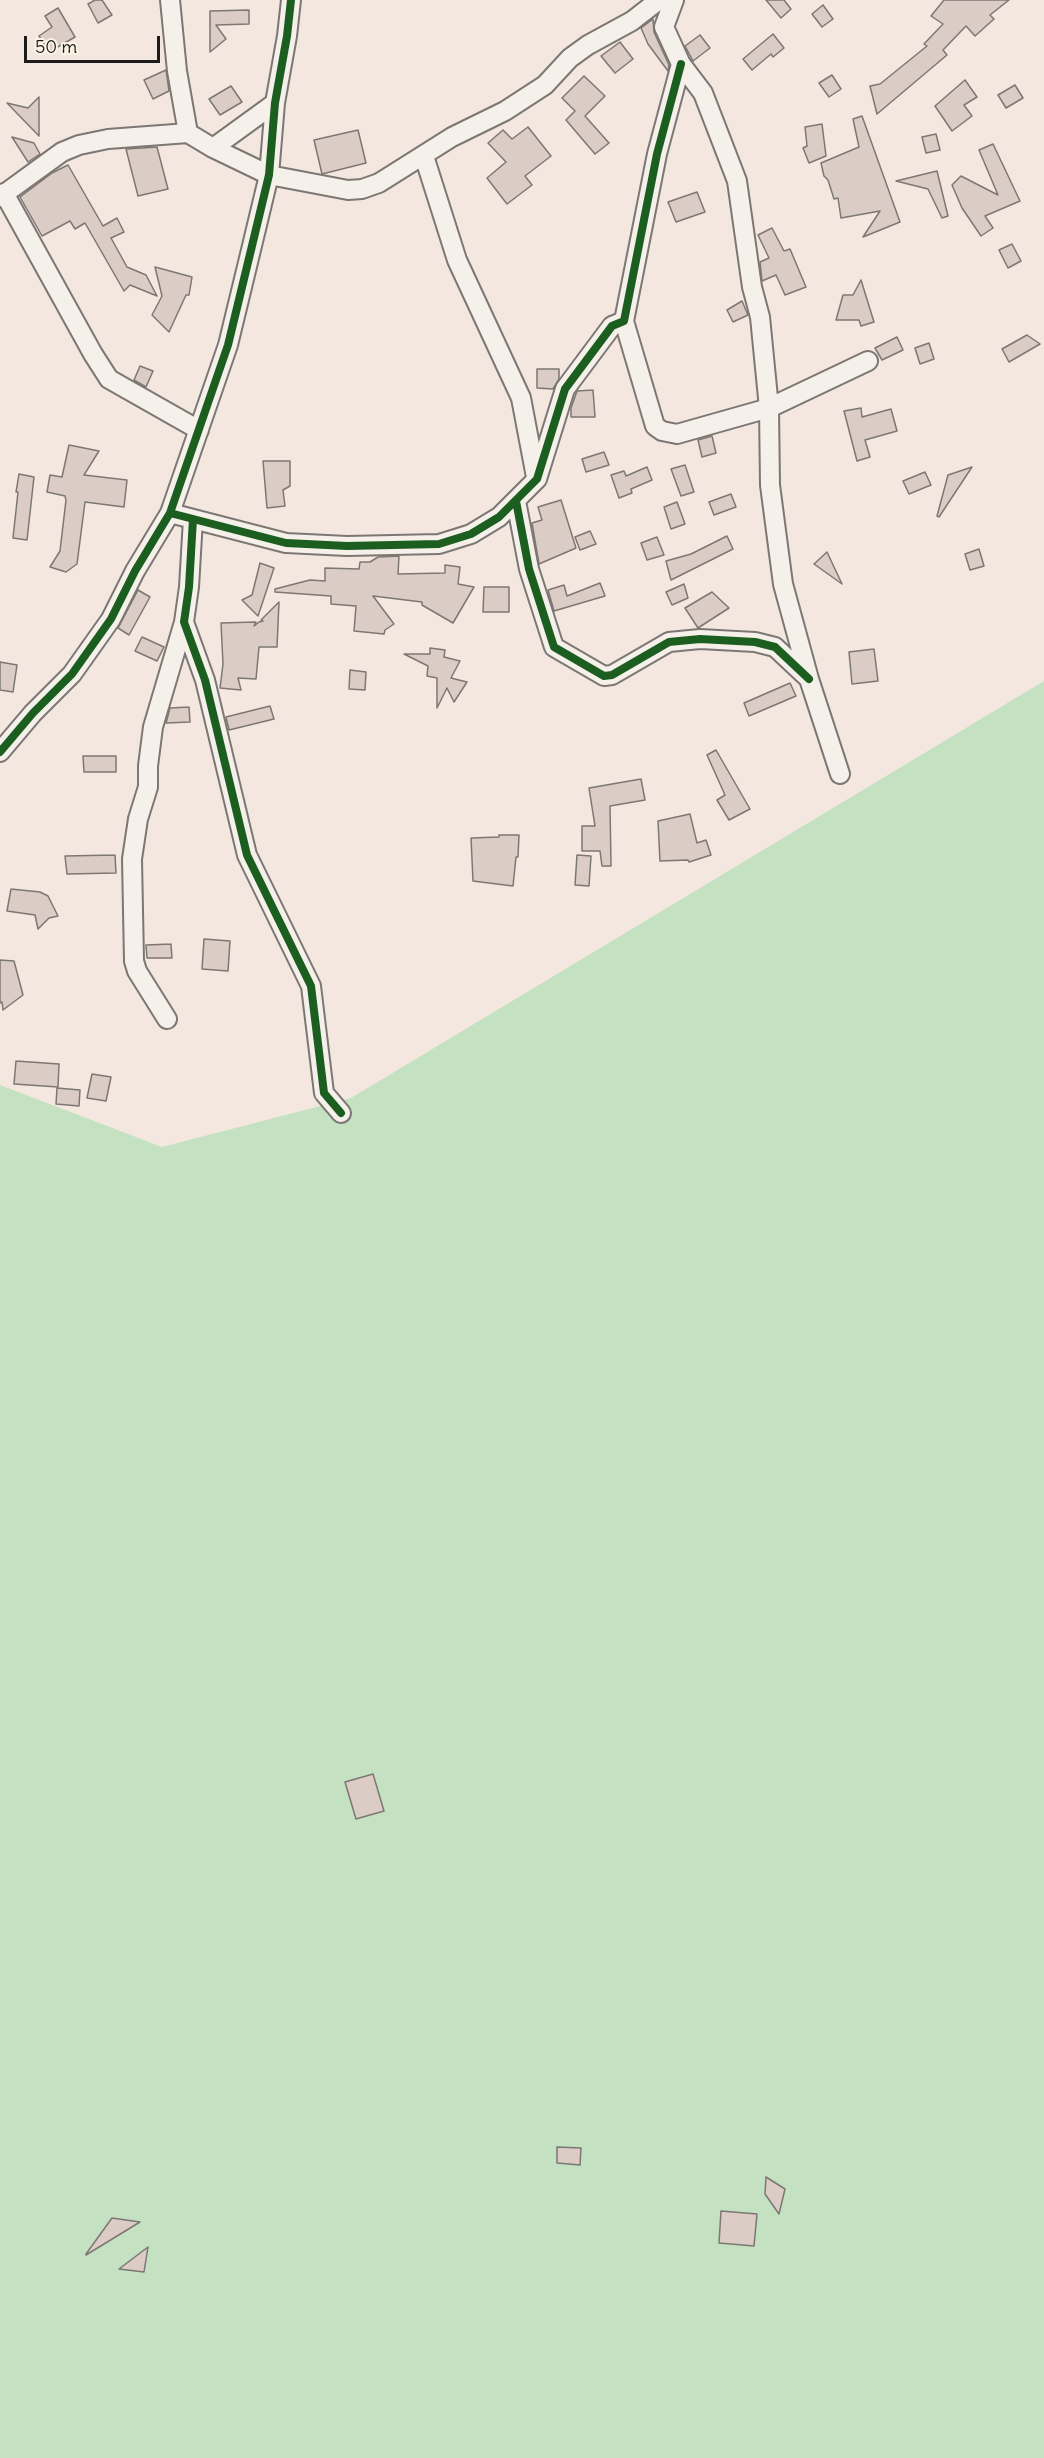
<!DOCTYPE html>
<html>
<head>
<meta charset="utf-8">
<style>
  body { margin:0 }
  #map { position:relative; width:1044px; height:2458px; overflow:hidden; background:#f4e7df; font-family:Delius,sans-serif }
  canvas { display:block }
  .scale { position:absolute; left:24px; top:36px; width:136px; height:27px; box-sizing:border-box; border:3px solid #1c1c1c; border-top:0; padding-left:8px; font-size:18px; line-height:21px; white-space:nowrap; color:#1c1c1c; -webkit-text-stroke:4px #fcf5e5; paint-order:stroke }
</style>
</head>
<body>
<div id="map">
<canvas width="1044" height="2458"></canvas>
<div class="scale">50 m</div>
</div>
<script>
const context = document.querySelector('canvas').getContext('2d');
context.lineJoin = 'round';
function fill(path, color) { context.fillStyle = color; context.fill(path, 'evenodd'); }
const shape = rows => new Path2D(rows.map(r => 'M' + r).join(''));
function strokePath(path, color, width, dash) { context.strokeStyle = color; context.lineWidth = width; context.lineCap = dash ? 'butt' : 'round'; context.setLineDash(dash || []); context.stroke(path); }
const green = shape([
  [1044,681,1044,2458,0,2458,0,1085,162,1147,351,1098]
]);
const building = shape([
  [95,0,102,0,112,15,98,23,88,4,95,0],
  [766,0,784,0,791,9,781,18,766,0],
  [944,0,1009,0,990,15,994,19,975,36,966,26,943,50,947,55,877,114,870,86,880,84,927,46,924,44,943,24,931,16,944,0],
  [823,5,833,19,822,27,812,14,823,5],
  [58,8,75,37,49,52,39,36,52,27,45,16,58,8],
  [249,10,249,24,216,25,226,39,210,52,210,11,249,10],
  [653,19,654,32,669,65,668,71,648,44,641,28,653,19],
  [773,34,784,48,773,57,771,54,752,70,743,59,773,34],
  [700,35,710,48,693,61,685,46,700,35],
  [620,42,633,59,615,73,601,56,620,42],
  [166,70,169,91,153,99,144,80,166,70],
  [832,75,841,89,829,97,819,83,832,75],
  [584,76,605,96,585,116,609,143,595,154,566,120,575,111,562,98,584,76],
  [965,80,977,97,964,105,972,116,952,131,935,106,965,80],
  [1015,85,1023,98,1006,108,998,95,1015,85],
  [231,86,242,102,220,115,209,99,231,86],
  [39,97,39,136,7,103,28,108,39,97],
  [862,116,900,222,863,237,880,211,841,218,838,198,834,199,828,180,824,176,821,163,859,147,853,119,862,116],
  [822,124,826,156,809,163,803,148,807,146,805,127,822,124],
  [528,127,551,156,525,176,532,185,507,204,487,178,506,162,488,143,503,130,512,139,528,127],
  [358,130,366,163,322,174,314,140,358,130],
  [936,134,940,150,926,153,922,137,936,134],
  [12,137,34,143,40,154,28,162,12,137],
  [993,144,1020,201,985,216,993,228,981,236,962,208,952,185,961,176,998,195,979,150,993,144],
  [157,147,168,189,138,196,126,149,157,147],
  [68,165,103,226,117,218,124,232,111,238,127,267,146,275,157,296,130,285,124,291,85,223,75,229,70,221,42,236,20,197,52,173,68,165],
  [937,171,948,216,942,218,928,189,896,181,937,171],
  [697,192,705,212,676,222,668,202,697,192],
  [772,228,784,251,790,249,806,287,785,295,776,275,762,281,760,262,769,258,758,235,772,228],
  [1012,244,1021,261,1008,268,999,250,1012,244],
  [155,267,192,277,189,295,186,295,169,332,152,315,162,296,155,267],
  [861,280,874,322,861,326,859,320,836,320,843,295,853,295,861,280],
  [742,301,748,315,733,322,727,310,742,301],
  [1027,335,1040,344,1009,362,1002,349,1027,335],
  [897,337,903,350,882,360,875,348,897,337],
  [929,343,934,359,920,364,915,348,929,343],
  [140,366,153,371,146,387,134,380,140,366],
  [537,369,559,369,559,379,553,389,537,388,537,369],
  [593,390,595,417,571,417,571,408,577,391,593,390],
  [861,408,862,417,891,409,897,431,865,440,870,457,857,461,844,411,861,408],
  [712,436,716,453,702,457,698,440,712,436],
  [69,445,99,451,84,475,127,480,124,507,85,502,77,564,66,572,50,567,60,551,66,500,65,496,47,492,50,475,62,477,69,445],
  [604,452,609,465,586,472,582,459,604,452],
  [263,461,290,461,290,486,283,490,285,506,267,508,263,461],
  [685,465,694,492,681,496,671,469,685,465],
  [647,467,652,480,631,489,632,493,619,498,611,475,624,471,626,476,647,467],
  [972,467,939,517,937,516,948,475,972,467],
  [925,472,931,485,909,494,903,481,925,472],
  [19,474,34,477,27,540,13,538,18,492,16,492,19,474],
  [731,494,736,507,714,515,709,502,731,494],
  [561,500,576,548,539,564,532,523,542,520,538,507,561,500],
  [677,502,685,524,671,529,664,507,677,502],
  [590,531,596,544,580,550,575,537,590,531],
  [727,536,733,549,671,580,666,561,691,554,727,536],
  [657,537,664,555,647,560,641,543,657,537],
  [979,549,984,566,970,570,965,554,979,549],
  [827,552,842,584,814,564,827,552],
  [399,556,398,574,445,573,445,565,460,567,458,584,474,587,453,623,422,605,422,602,373,596,394,624,385,630,384,634,354,631,356,606,331,604,331,596,275,592,275,589,310,580,325,581,325,568,359,569,360,562,370,562,378,557,399,556],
  [260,563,274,568,258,616,242,600,252,595,260,563],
  [600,583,605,596,554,611,548,590,564,585,567,596,600,583],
  [684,584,688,598,672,605,666,592,684,584],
  [484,587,509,587,509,612,483,612,484,587],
  [138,590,150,597,129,635,118,628,138,590],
  [712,592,729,608,698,628,685,608,712,592],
  [279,602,277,647,259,647,256,679,238,678,241,690,220,688,223,664,221,623,256,622,254,626,259,622,263,621,261,620,279,602],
  [142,637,164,647,157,661,135,651,142,637],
  [430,648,445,650,444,657,460,661,451,678,467,682,454,702,447,688,437,708,437,678,427,676,428,666,404,654,430,654,430,648],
  [874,649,878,681,852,684,849,652,874,649],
  [0,662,17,665,13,692,0,690,0,662],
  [350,670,366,672,365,690,349,689,350,670],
  [790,683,796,696,749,716,744,703,790,683],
  [270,706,274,719,229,730,226,717,270,706],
  [189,707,190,722,166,723,170,708,189,707],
  [716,750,750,809,729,820,717,800,725,795,707,755,716,750],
  [83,756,116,756,116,772,84,772,83,756],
  [641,779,645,800,610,806,611,866,602,866,600,851,582,851,582,826,595,826,589,788,641,779],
  [690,814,697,843,706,840,711,855,689,862,688,860,660,861,658,821,690,814],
  [499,835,519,835,518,857,516,857,513,886,473,881,471,838,499,837,499,835],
  [115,855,116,873,67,874,65,856,115,855],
  [577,855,591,856,589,886,575,885,577,855],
  [11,889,40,892,48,896,58,916,49,918,38,929,35,915,7,911,11,889],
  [204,939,230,941,228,971,202,969,204,939],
  [171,944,172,958,147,958,146,945,171,944],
  [0,960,14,961,23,995,3,1010,2,1002,0,1003,0,960],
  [16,1061,59,1064,58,1087,14,1084,16,1061],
  [92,1074,111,1077,106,1101,87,1098,92,1074],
  [57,1088,80,1090,79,1106,56,1104,57,1088],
  [373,1774,384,1811,356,1819,345,1782,373,1774],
  [557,2147,581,2148,580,2165,557,2163,557,2147],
  [766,2177,785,2189,779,2214,765,2194,766,2177],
  [721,2211,757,2214,754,2246,719,2243,721,2211],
  [112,2218,140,2222,86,2255,86,2254,112,2218],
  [148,2247,144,2272,119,2269,148,2247]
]);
const minor = shape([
  [170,0,177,71,188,133],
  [674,0,664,27,681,64,703,93,737,181,752,287,760,317,769,408,770,485,783,584,809,679,840,774],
  [213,148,275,103],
  [424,156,457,260,521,398,536,477],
  [4,193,93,354,109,379,199,430],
  [0,197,62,152,79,145,108,139,188,133,213,148,269,175,348,190,362,189,379,183,452,137,505,111,545,85,570,58,588,45,632,21,659,0],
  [624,321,655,426,662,431,677,434,769,408,868,361],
  [516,501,529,569,554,647,604,676,612,675,669,642,700,639,755,642,775,647,808,678],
  [170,513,286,543,347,546,439,544,471,534,499,517,537,479,565,389,612,326,624,321,657,154,681,64],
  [193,519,189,587,184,622,205,680,247,855,311,986,324,1093,341,1113],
  [0,752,33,713,72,674,111,619,135,571,170,513,228,345,251,250,269,175,275,103,287,36,291,0],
  [167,1019,137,971,134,961,132,859,138,819,148,787,148,766,153,727,184,622]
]);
const cycleway = shape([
  [516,501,529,569,554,647,604,676,612,675,669,642,700,639,755,642,775,647,809,679],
  [170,513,286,543,347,546,439,544,471,534,499,517,537,479,565,389,612,326,624,321,657,154,681,64],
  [193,519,189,587,184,622,205,680,247,855,311,986,324,1093,341,1113],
  [0,752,33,713,72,674,111,619,135,571,170,513,228,345,251,250,269,175,275,103,287,36,291,0]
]);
fill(green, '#c4e2c1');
fill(building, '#dbccc5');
strokePath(building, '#7d7774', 1.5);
strokePath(minor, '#7d7774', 22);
strokePath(minor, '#f5f0ea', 18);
strokePath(cycleway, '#1b5e20', 8);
</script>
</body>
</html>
